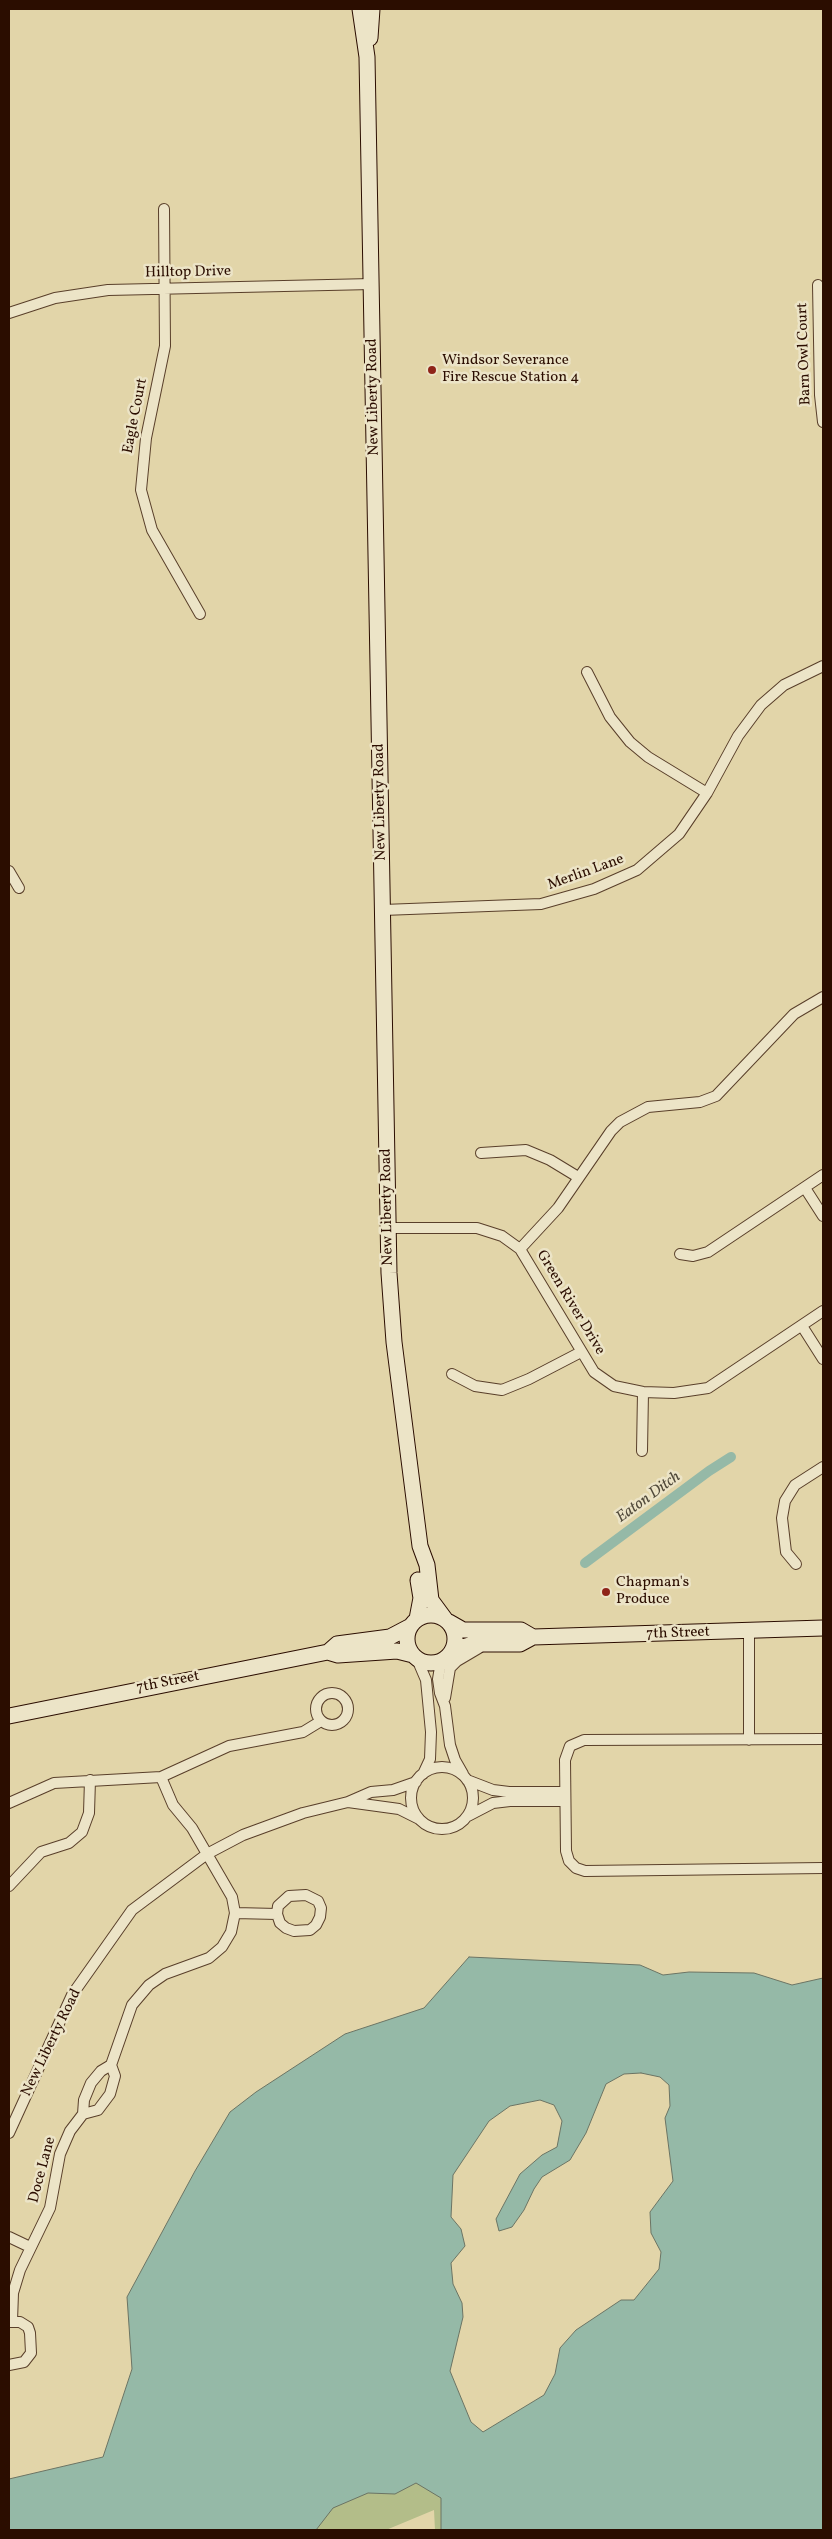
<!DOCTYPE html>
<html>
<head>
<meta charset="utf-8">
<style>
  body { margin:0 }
  #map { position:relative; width:832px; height:2539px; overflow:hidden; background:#e2d5a9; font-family:Vollkorn,serif }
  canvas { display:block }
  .frame { position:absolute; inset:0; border:10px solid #2b0d00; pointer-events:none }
</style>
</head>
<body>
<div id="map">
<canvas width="832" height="2539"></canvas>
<div class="frame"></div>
</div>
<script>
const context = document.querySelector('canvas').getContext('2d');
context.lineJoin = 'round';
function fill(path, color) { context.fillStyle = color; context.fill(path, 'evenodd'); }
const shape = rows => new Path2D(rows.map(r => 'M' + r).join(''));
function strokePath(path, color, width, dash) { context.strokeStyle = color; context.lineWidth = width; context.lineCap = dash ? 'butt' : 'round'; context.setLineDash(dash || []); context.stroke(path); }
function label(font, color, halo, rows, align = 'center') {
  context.font = font + ' Vollkorn,serif'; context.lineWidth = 5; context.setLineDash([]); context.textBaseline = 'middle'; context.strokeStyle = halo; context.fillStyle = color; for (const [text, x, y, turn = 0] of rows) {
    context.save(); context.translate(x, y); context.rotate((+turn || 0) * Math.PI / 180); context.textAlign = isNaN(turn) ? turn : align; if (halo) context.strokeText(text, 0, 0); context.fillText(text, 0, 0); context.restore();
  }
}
const green = shape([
  [393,2459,465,2496,465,2530,435,2530,434,2510,386,2530,260,2530]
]);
const water = shape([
  [469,1957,640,1965,663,1975,689,1972,754,1973,792,1985,823,1978,823,2530,441,2530,441,2498,416,2483,395,2494,368,2493,333,2508,316,2530,9,2530,9,2479,103,2457,132,2369,127,2297,195,2171,230,2112,256,2092,345,2034,424,2008,469,1957],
  [641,2073,660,2077,669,2085,670,2106,665,2118,673,2181,650,2212,651,2233,661,2252,659,2269,634,2300,621,2300,576,2330,560,2348,555,2374,544,2395,483,2432,471,2422,450,2371,463,2317,462,2303,453,2284,451,2263,465,2246,461,2229,451,2217,453,2175,489,2121,510,2106,540,2100,554,2105,562,2121,557,2147,542,2155,520,2174,496,2219,499,2231,512,2227,524,2210,534,2189,542,2177,570,2160,586,2133,606,2084,624,2074,641,2073]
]);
const canal = shape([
  [585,1563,709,1471,731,1457]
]);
const street = shape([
  [164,209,165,346,146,438,141,490,152,530,200,614],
  [818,285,820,395,823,422],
  [9,313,55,298,108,290,372,284],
  [587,672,610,717,630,742,648,757,707,793],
  [9,871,19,888],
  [383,910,541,904,594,889,637,870,679,834,707,793,738,736,761,705,784,685,823,666],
  [481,1153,526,1150,550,1160,578,1177],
  [805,1188,823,1216],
  [389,1228,477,1228,502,1236,520,1249,594,1372,614,1386,643,1392,674,1393,708,1388,823,1311],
  [520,1249,558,1208,611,1131,620,1122,648,1107,700,1102,716,1096,794,1014,823,997],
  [680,1254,693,1256,708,1252,823,1175],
  [802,1326,823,1359],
  [452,1374,475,1386,502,1390,529,1379,581,1352],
  [642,1451,643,1392],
  [796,1564,786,1552,782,1518,785,1501,795,1485,823,1467],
  [749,1631,749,1740],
  [417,1659,426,1680,431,1732,430,1759,423,1774],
  [445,1659,440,1667,438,1679,440,1693,445,1706,450,1745,455,1760,463,1774],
  '316 1709a16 16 0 1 1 32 0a16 16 0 1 1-32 0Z',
  [445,1698,450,1668,457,1661,479,1648],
  [823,1739,584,1740,570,1746,565,1760,566,1851,569,1861,576,1868,585,1871,823,1868],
  '411 1798a31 31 0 1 1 62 0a31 31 0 1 1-62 0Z',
  [467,1780,493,1790,509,1792,565,1792],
  [348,1802,399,1809,419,1819],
  [9,1803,54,1783,161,1777,229,1746,303,1732,321,1721],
  [468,1816,493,1803,510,1801,565,1801],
  [9,1886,41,1852,69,1843,82,1832,89,1813,90,1780],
  [306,1895,318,1901,321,1908,320,1917,316,1925,310,1930,294,1931,286,1928,280,1923,277,1914,278,1906,289,1896,306,1895],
  [235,1913,277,1914],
  [111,2065,101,2071,91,2083,84,2100,83,2114,98,2110,110,2094,115,2076,111,2065,132,2005,149,1985,165,1974,209,1958,222,1947,231,1932,235,1913,232,1897,192,1828,173,1805,161,1777],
  [9,2133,72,1995,132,1910,207,1854,243,1835,303,1813,348,1802,371,1792,393,1790,416,1782],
  [9,2237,30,2247],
  [12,2321,13,2293,20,2270,50,2208,60,2154,70,2131,83,2114],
  [9,2322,20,2322,28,2327,30,2333,31,2353,24,2362,9,2365]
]);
const secondary = shape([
  [360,9,367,57,389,1273,394,1342,420,1546,427,1565,431,1600,445,1619],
  [370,38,372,9],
  '407 1639a24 24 0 1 1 48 0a24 24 0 1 1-48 0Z',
  [417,1619,421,1598,418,1580],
  [449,1622,463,1630,521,1630,533,1637,823,1628],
  [453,1650,473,1644,520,1644,533,1637],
  [328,1652,337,1644,390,1637,409,1627],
  [9,1716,328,1652,338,1655,397,1651,413,1655]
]);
const markers = [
  [432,370,5,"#8f2418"],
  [606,1592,5,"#8f2418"]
];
const streetNames = [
  ["Hilltop Drive",188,273,-1],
  ["Barn Owl Court",805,354,-92],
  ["New Liberty Road",374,397,-91],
  ["Eagle Court",136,416,-79],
  ["New Liberty Road",381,802,-91],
  ["Merlin Lane",586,873,-20],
  ["New Liberty Road",388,1207,-91],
  ["Green River Drive",570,1303,59],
  ["7th Street",678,1634,-2],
  ["7th Street",168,1683,-11],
  ["New Liberty Road",52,2043,-64],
  ["Doce Lane",43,2170,-75]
];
const poiNames = [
  ["Windsor Severance",442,361],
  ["Fire Rescue Station 4",442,378],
  ["Chapman's",616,1583],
  ["Produce",616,1600]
];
const waterNames = [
  ["Eaton Ditch",649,1498,-36]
];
fill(green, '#b3bd89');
fill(water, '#95b9a7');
strokePath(water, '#6b7464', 1);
strokePath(canal, '#95b9a7', 10);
strokePath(street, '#593f2a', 12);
strokePath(secondary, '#2b0d00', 17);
strokePath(street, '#ece4c7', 10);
strokePath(secondary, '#ece4c7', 15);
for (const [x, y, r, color] of markers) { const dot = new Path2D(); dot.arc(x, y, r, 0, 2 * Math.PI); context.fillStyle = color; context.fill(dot); strokePath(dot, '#ece4c7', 2); }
label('15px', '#2b0d00', '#ece4c7', streetNames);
label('15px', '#2b0d00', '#ece4c7', poiNames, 'left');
label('italic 16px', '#50493a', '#ece4c7', waterNames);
</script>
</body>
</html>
